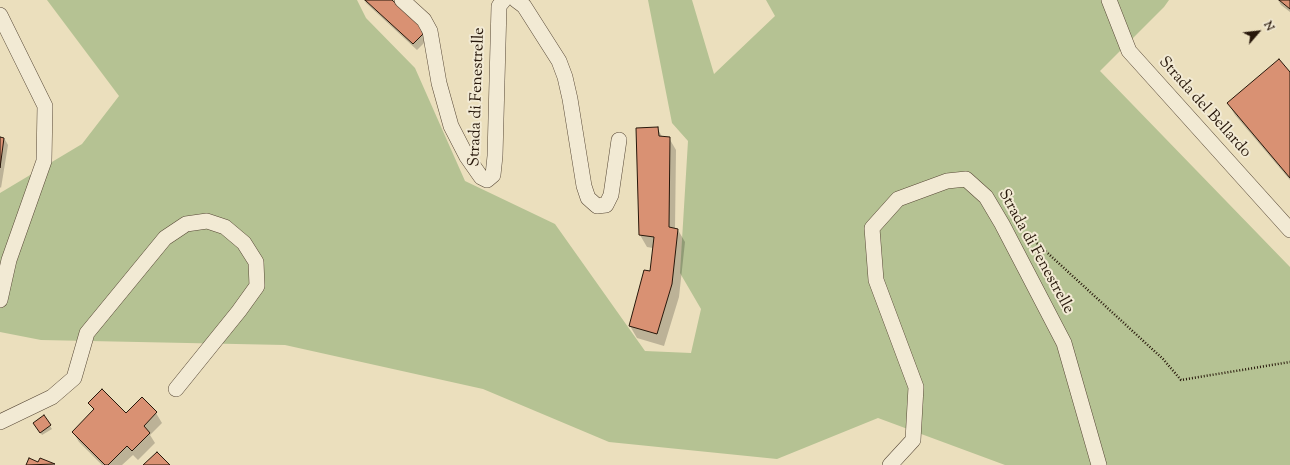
<!DOCTYPE html>
<html>
<head>
<meta charset="utf-8">
<style>
  body { margin:0 }
  #map { position:relative; width:1290px; height:465px; overflow:hidden; background:#ebdfbd; font-family:"Sorts Mill Goudy",serif }
  canvas { display:block }
  .north { position:absolute; left:1238px; top:12px; width:40px; height:40px; -webkit-text-stroke:3px #f2ead4; paint-order:stroke; rotate:62deg; font-size:11px; font-weight:700; line-height:16px; text-align:center; color:#27170a }
  .north::after { content:''; display:block; margin:auto; width:14px; height:18px; background:#27170a; clip-path:polygon(50% 0,100% 100%,50% 72%,0 100%) }
</style>
</head>
<body>
<div id="map">
<canvas width="1290" height="465"></canvas>
<div class="north">N</div>
</div>
<script>
const context = document.querySelector('canvas').getContext('2d');
context.lineJoin = 'round';
function fill(path, color) { context.fillStyle = color; context.fill(path, 'evenodd'); }
const shape = rows => new Path2D(rows.map(r => 'M' + r).join(''));
function strokePath(path, color, width, dash) { context.strokeStyle = color; context.lineWidth = width; context.lineCap = dash ? 'butt' : 'round'; context.setLineDash(dash || []); context.stroke(path); }
function label(font, color, halo, rows, align = 'center') {
  context.font = font + ' "Sorts Mill Goudy",serif'; context.lineWidth = 4; context.setLineDash([]); context.textBaseline = 'middle'; context.strokeStyle = halo; context.fillStyle = color; for (const [text, x, y, turn = 0] of rows) {
    context.save(); context.translate(x, y); context.rotate((+turn || 0) * Math.PI / 180); context.textAlign = isNaN(turn) ? turn : align; if (halo) context.strokeText(text, 0, 0); context.fillText(text, 0, 0); context.restore();
  }
}
const green = shape([
  [47,0,357,0,366,18,415,68,465,181,555,224,645,351,691,353,701,309,680,273,688,141,672,123,648,0,692,0,714,74,775,16,766,0,1169,0,1164,7,1100,71,1290,267,1290,465,1005,465,878,418,777,459,609,442,483,389,285,345,41,340,0,332,0,193,82,144,119,96]
]);
const shadow = shape([
  [364,0,390,0,422,32,426,41,417,50,366,3],
  [1278,0,1290,0,1290,12,1281,5],
  [1290,73,1290,180,1235,115,1228,103],
  [657,128,663,138,669,138,676,150,675,229,678,230,685,242,679,297,664,346,637,338,630,326,651,273,653,248,647,247,640,235,637,129],
  [0,138,4,138,8,145,1,188,0,187],
  [142,399,156,413,162,423,150,435,155,443,138,460,133,455,122,465,102,465,79,442,73,432,94,411,90,403,126,414],
  [44,417,52,429,42,435,34,423],
  [29,459,39,464,41,459,54,465,27,465]
]);
const building = shape([
  [365,0,392,0,419,24,423,34,413,44,365,0],
  [1279,0,1290,0,1290,9,1279,0],
  [1279,59,1290,72,1290,178,1227,103,1279,59],
  [658,127,659,136,670,137,669,227,678,229,672,284,657,334,629,326,644,270,650,271,654,237,639,235,636,128,658,127],
  [0,137,4,138,0,168,0,137],
  [102,389,126,413,142,397,157,412,144,426,150,433,132,451,127,446,108,465,105,465,72,432,94,409,88,403,102,389],
  [44,415,51,425,40,433,33,423,44,415],
  [157,452,170,465,143,465,157,452],
  [29,458,38,462,40,458,55,464,26,465,29,458]
]);
const path = shape([
  [1028,235,1163,359,1181,380,1290,362]
]);
const street = shape([
  [402,0,424,20,430,31,439,83,451,126,467,157,481,177,487,180,493,175,495,156,499,6,504,0],
  [516,0,524,6,559,61,565,77,570,99,584,186,588,198,597,206,606,205,611,195,619,140],
  [1109,0,1129,51,1290,230],
  [0,15,45,106,44,161,9,260,0,300],
  [0,422,52,397,74,378,87,333,165,238,186,224,207,221,225,227,244,243,256,262,257,286,239,311,176,389],
  [890,465,913,440,916,387,876,280,872,228,898,199,947,181,966,179,986,197,1002,224,1064,343,1099,465]
]);
const streetNames = [
  ["Strada di Fenestrelle",478,97,-88],
  ["Strada del Bellardo",1204,108,48],
  ["Strada di Fenestrelle",1035,252,61]
];
fill(green, '#b5c293');
fill(shadow, '#0003');
fill(building, '#d99173');
strokePath(building, '#27170a', 1);
strokePath(street, '#584937', 16);
strokePath(path, '#27170a', 2.5, [1, 2]);
strokePath(street, '#f2ead4', 15);
label('16px', '#27170a', '#f2ead4', streetNames);
</script>
</body>
</html>
